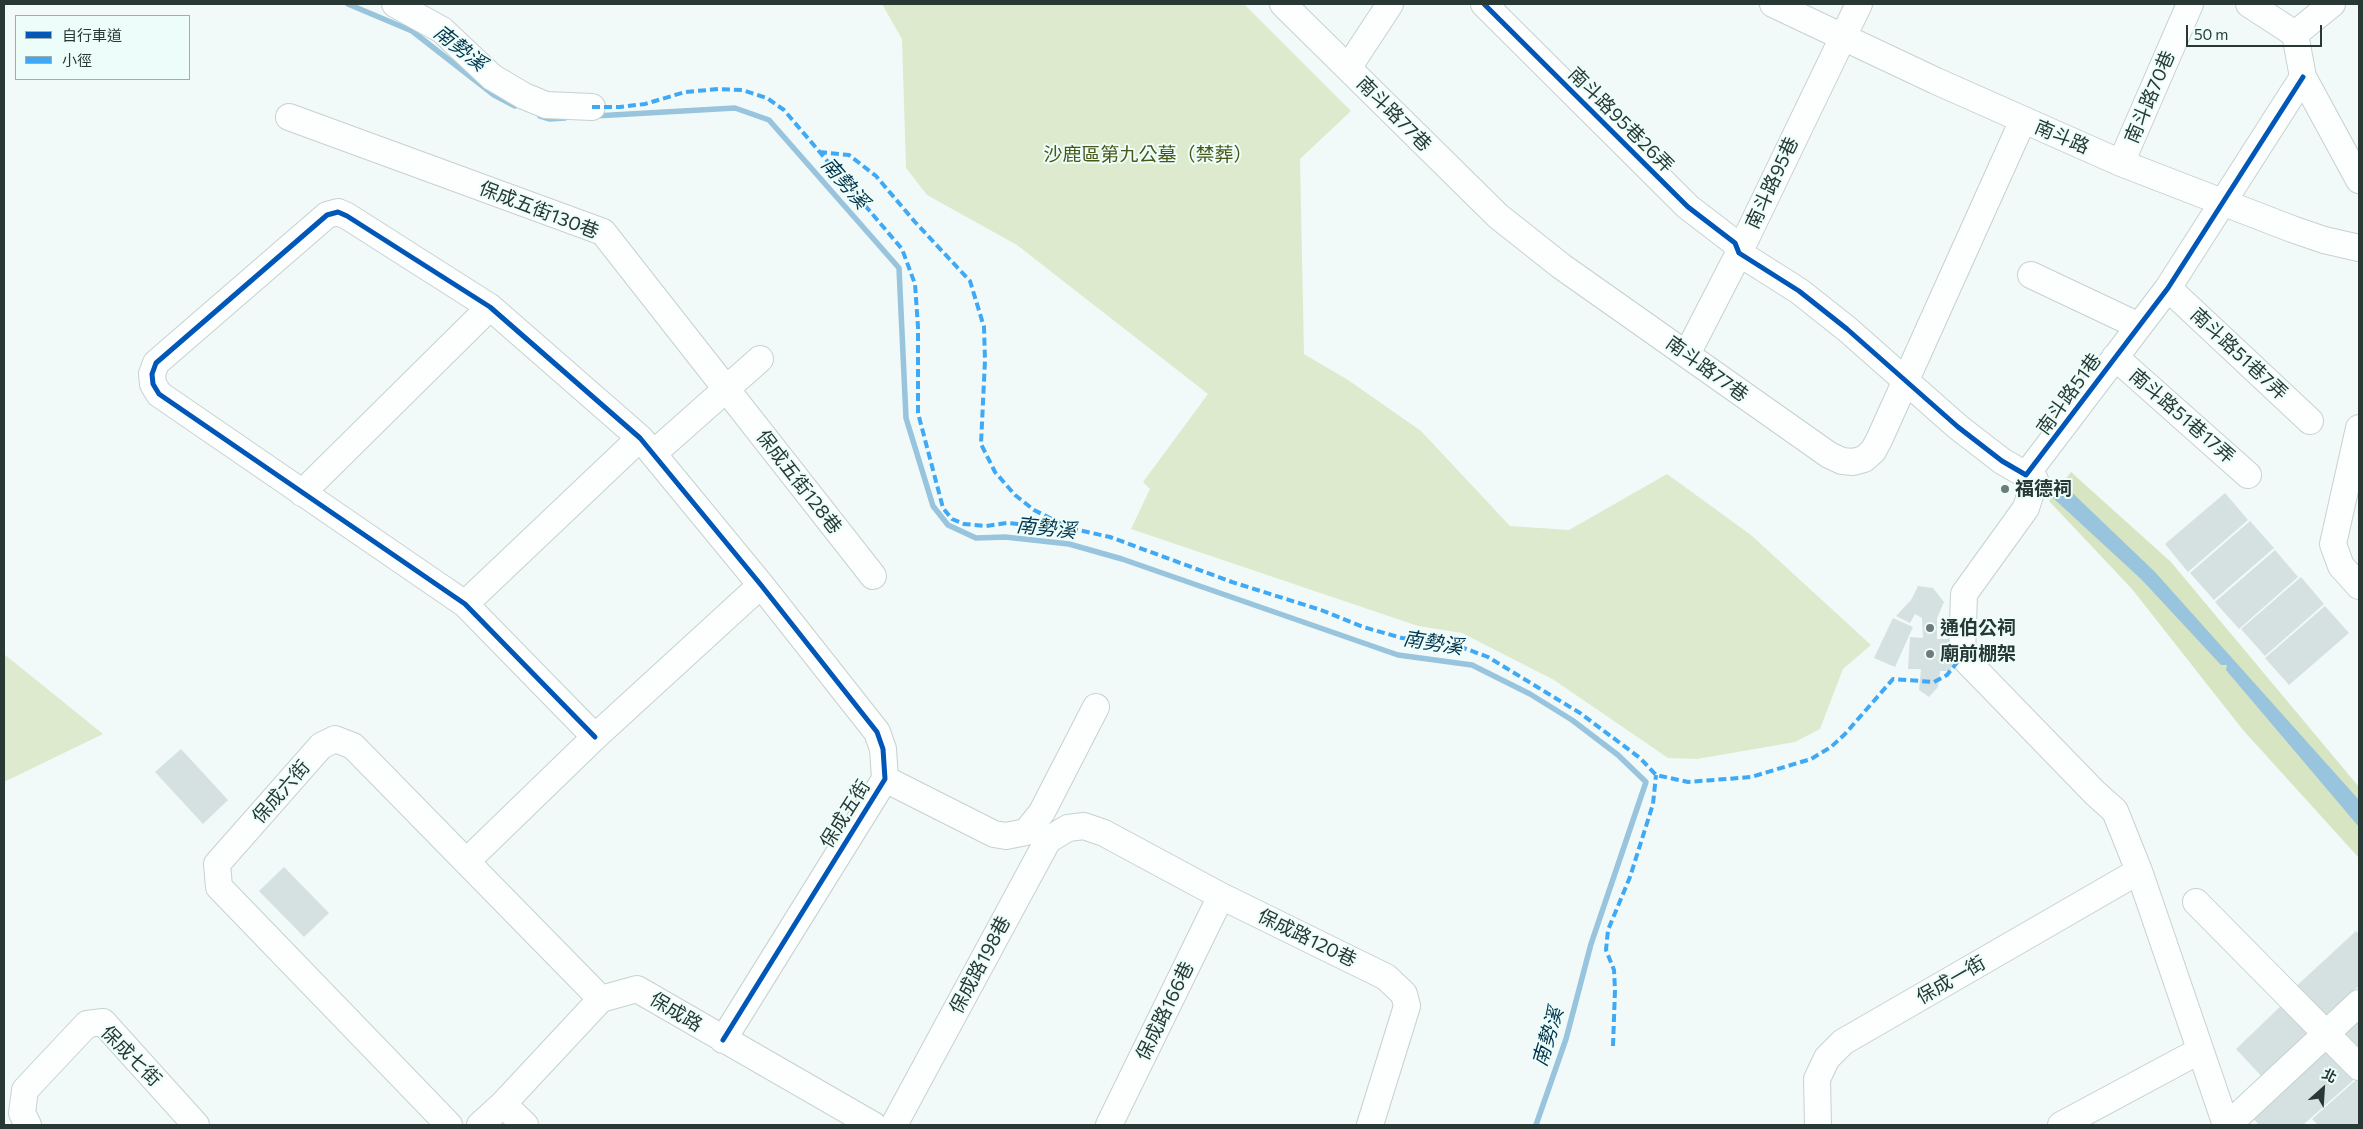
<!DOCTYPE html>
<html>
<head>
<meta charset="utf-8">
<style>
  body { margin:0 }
  #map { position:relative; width:2363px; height:1129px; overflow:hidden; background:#f1faf8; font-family:Commissioner,"Noto Sans TC",sans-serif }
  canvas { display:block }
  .frame { position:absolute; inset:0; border:5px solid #273835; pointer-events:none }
  .legend { position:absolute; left:15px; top:15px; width:175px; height:65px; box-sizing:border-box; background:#edfefa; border:1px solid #9eafab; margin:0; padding:6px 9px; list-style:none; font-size:15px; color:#273835 }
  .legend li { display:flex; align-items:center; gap:10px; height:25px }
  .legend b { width:25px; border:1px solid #9eafab }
  .north { position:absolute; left:2298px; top:1064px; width:50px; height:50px; -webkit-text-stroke:4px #edfefa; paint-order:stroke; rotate:26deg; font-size:14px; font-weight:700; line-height:20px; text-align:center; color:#273835 }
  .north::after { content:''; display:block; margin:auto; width:18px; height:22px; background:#273835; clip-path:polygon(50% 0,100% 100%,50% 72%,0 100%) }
  .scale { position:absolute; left:2186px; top:25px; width:136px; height:22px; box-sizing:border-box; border:2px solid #273835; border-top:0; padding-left:6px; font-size:15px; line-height:18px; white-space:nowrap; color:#273835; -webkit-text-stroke:4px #edfefa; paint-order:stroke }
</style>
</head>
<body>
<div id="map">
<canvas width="2363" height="1129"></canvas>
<div class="frame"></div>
<ul class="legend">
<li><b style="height:6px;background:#0057b8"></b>自行車道</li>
<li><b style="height:6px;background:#3fa9f5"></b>小徑</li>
</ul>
<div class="north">北</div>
<div class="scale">50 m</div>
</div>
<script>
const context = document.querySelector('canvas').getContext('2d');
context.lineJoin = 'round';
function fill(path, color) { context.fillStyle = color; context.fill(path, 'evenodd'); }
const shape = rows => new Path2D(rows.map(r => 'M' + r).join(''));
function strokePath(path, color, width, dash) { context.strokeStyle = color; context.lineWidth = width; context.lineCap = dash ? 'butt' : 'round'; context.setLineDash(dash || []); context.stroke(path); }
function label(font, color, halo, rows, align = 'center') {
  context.font = font + ' Commissioner,"Noto Sans TC",sans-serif'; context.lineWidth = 4; context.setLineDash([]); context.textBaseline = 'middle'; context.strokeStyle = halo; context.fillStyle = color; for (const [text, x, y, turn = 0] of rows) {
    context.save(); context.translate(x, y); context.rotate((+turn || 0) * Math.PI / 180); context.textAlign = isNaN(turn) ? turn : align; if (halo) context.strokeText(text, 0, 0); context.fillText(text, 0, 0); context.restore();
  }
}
const green = shape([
  [882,4,1244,4,1351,111,1300,159,1304,354,1348,380,1421,431,1510,526,1569,530,1667,474,1751,535,1871,645,1843,669,1820,729,1795,742,1697,759,1668,758,1554,680,1462,633,1418,626,1131,529,1150,489,1143,482,1208,394,1017,245,927,195,906,168,902,39],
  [4,654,103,734,4,782]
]);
const forest = shape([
  [2071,472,2171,562,2359,787,2359,858,2243,730,2132,589,2049,501]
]);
const water = shape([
  [2062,483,2155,572,2359,800,2359,827,2226,670,2227,665,2221,665,2141,579,2052,497]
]);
const stream = shape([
  [348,4,412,31,494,95,515,106],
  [540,116,550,119,565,118],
  [595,116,735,108,769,120,899,268,906,418,933,506,948,525,976,538,1005,537,1069,544,1122,559,1398,655,1472,665,1530,694,1572,720,1618,755,1646,782,1591,944,1566,1039,1536,1125]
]);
const building = shape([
  [2225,493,2248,520,2188,572,2165,544],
  [2250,521,2274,548,2214,600,2190,573],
  [2275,550,2298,577,2239,629,2215,602],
  [2301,577,2324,604,2265,656,2241,629],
  [1918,586,1933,588,1944,602,1937,618,1937,639,1953,639,1951,671,1940,671,1938,687,1929,697,1919,690,1921,669,1908,669,1910,637,1923,638,1922,618,1915,614,1910,623,1896,616,1911,600],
  [2325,606,2349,633,2289,685,2265,658],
  [1893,618,1913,627,1895,667,1874,658],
  [181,749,228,800,203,824,155,772],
  [284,867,329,913,304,937,259,891],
  [2356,931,2359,934,2359,986,2319,1022,2291,991],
  [2284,1003,2313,1034,2265,1080,2236,1049],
  [2359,1011,2359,1064,2333,1035],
  [2329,1044,2358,1076,2303,1125,2259,1125,2251,1116],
  [2357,1079,2359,1082,2359,1125,2318,1125,2312,1119]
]);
const minor = shape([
  [395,4,442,30,492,77,524,96,546,105,592,107],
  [1283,4,1498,216,1561,266,1829,455,1842,461,1853,462,1864,459,1873,451,1879,440,2023,120],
  [1484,4,1688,207,1735,243,1739,253,1799,291,1847,329,1958,427,2002,461,2026,475,2168,288,2303,77],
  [1773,4,1936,81,2121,163,2292,229,2324,240,2359,248],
  [2249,4,2295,34,2332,4],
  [2295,34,2303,77,2359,180],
  [1348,68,1390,4],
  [289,117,603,232,873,576],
  [2121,163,2190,4],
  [2031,275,2139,326],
  [2168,288,2310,421],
  [1687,354,1739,253,1859,4],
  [2115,357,2248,475],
  [2359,428,2333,544,2341,566,2359,586],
  [654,453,760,359],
  [2026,475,2035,480,2026,508,1964,594,1962,656,2095,793,2115,811,2139,871,2226,1125],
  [302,493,490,307],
  [465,604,640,438],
  [595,737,465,604,159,394,153,384,152,374,156,363,327,215,338,212,347,216,490,307,640,438,761,585,877,732,883,749,885,779,723,1040],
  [885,779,994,834,1006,836,1026,832,1042,812,1096,707],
  [467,861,595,737,761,585],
  [2196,902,2359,1067],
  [503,1104,525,1125],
  [28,1125,22,1113,25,1090,87,1024,103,1022,196,1125],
  [449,1125,219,887,217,864,321,746,335,739,353,746,601,999],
  [480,1125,503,1104,601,999,637,989,873,1125],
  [894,1125,1048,840,1068,828,1084,826,1104,833,1221,896,1386,977,1404,994,1407,1006,1370,1125],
  [1109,1125,1221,896],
  [1818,1125,1817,1079,1827,1058,1843,1042,2139,871],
  [2061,1125,2199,1051],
  [2228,1125,2359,1003]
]);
const quiet = shape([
  [592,107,620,107,645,104,685,92,719,89,742,90,767,98,784,110,902,249,915,284,918,327,918,413,943,508,952,519,964,524,986,526,1007,523,1069,528,1110,537,1232,582,1321,610,1363,627,1402,638,1453,644,1488,657,1580,713,1640,758,1656,775,1688,782,1751,777,1811,759,1831,747,1845,734,1893,679,1934,682,1947,675,1962,656],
  [819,152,849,155,876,176,915,222,970,281,984,327,985,360,981,444,995,472,1015,495,1034,510,1066,526],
  [1613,1046,1615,990,1614,970,1606,950,1608,930,1630,877,1653,804,1656,775]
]);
const cycleway = shape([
  [1484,4,1688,207,1735,243,1739,253,1799,291,1847,329,1958,427,2002,461,2026,475,2168,288,2303,77],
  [595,737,465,604,159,394,153,384,152,374,156,363,327,215,338,212,347,216,490,307,640,438,761,585,877,732,883,749,885,779,723,1040]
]);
const markers = [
  [2005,489,5,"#6e7c79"],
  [1930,628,5,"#6e7c79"],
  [1930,654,5,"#6e7c79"]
];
const streetNames = [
  ["南斗路70巷",2150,97,-67],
  ["南斗路77巷",1394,114,45],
  ["南斗路95巷26弄",1621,120,45],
  ["南斗路",2062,137,23],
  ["南斗路95巷",1772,183,-65],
  ["保成五街130巷",539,210,21],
  ["南斗路51巷7弄",2239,354,43],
  ["南斗路77巷",1707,369,36],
  ["南斗路51巷",2069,394,-54],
  ["南斗路51巷17弄",2182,416,41],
  ["保成五街128巷",799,482,52],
  ["保成六街",281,792,-49],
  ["保成五街",845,814,-58],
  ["保成路120巷",1307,938,26],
  ["保成路198巷",980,965,-62],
  ["保成一街",1951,980,-30],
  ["保成路166巷",1165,1011,-64],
  ["保成路",676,1012,31],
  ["保成七街",131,1056,45]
];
const parkNames = [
  ["沙鹿區第九公墓（禁葬）",1148,155]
];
const poiNames = [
  ["福德祠",2015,489],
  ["通伯公祠",1940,628],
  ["廟前棚架",1940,654]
];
const waterNames = [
  ["南勢溪",460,48,38],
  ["南勢溪",845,183,49],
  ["南勢溪",1046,528,6],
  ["南勢溪",1433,643,9],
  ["南勢溪",1548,1037,-73]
];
fill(green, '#deeace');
fill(forest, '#d8e5c3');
fill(water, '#99c4dd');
strokePath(stream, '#99c4dd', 5.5);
fill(building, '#d4e1e0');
strokePath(minor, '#c6d2cf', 28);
strokePath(minor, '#fdfefe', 26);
strokePath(quiet, '#3fa9f5', 4, [8, 4]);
strokePath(cycleway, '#0057b8', 5);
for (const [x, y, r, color] of markers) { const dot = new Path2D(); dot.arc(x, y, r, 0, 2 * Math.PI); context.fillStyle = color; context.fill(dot); strokePath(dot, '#edfefa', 2); }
label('19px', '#273835', '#edfefa', streetNames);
label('19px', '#495716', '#edfefa', parkNames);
label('bold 19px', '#273835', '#edfefa', poiNames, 'left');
label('italic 20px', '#02344e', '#edfefa', waterNames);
</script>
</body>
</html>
